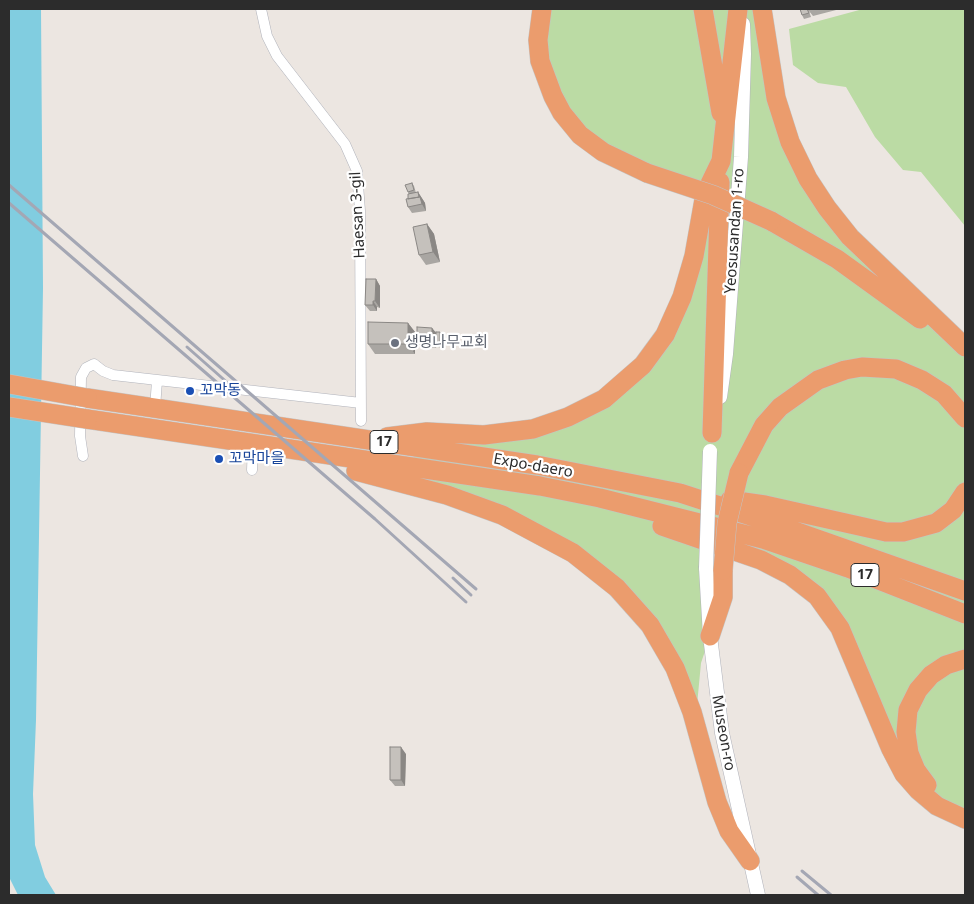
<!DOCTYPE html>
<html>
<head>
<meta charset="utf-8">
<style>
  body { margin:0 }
  #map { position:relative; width:974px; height:904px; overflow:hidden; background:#ece6e1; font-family:"Noto Sans",sans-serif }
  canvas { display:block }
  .frame { position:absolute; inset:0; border:10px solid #2c2c2c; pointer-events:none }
</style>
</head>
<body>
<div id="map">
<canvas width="974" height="904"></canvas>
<div class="frame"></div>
</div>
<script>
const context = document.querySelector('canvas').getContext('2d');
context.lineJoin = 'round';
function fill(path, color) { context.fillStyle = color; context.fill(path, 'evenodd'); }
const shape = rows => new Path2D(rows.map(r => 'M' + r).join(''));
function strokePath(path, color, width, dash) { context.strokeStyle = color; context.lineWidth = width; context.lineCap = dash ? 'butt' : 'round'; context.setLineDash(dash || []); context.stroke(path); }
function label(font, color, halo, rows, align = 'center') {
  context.font = font + ' "Noto Sans","Noto Sans KR",sans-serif'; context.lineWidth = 4.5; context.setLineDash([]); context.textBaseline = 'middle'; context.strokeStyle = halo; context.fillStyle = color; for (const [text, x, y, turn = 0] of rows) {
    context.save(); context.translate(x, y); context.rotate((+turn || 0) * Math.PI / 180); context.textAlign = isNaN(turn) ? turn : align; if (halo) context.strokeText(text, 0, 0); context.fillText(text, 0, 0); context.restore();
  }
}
const green = shape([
  [542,9,762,9,772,75,808,179,965,347,965,819,927,798,817,596,705,542,710,636,701,663,697,705,675,668,589,563,412,484,416,433,568,417,665,335,705,194,614,158,553,96],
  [863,9,965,9,965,226,921,172,903,170,875,137,846,87,818,83,793,65,789,29]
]);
const water = shape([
  [9,9,41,9,43,288,36,720,33,794,35,845,45,877,56,895,18,895,9,877]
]);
const street = shape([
  [261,9,267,36,277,56,345,144,357,171,360,211,361,421],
  [155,408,157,381],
  [83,456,80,436,81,377,86,368,94,364,103,371,113,375,361,403],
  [252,470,253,445]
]);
const secondary = shape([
  [720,397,726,354,741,157,744,54,743,24],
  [706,568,710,636,722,733,758,895]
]);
const highway = shape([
  [542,9,538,40,540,61,553,96,562,113,580,135,603,152,647,173],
  [703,9,721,113],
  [762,9,776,98,790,142,808,179,827,208,850,237,965,347],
  [771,221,837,259,920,319],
  [87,398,537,465,680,493,766,521,965,591],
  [87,419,540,486,600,498,763,539,848,568,965,614],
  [712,433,720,182],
  [387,437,427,432,484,435,533,429,568,417,604,399,643,365,665,335,682,297,694,256,705,194,721,161,738,9],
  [356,471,447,495,502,515,573,553,617,588,650,625,675,668,692,712,717,802,729,831,750,861],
  [739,473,764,425,780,407,818,380,845,370,862,367,896,369,922,380,944,394,965,418],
  [730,500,765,505,886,532,903,532,936,523,953,510,965,492],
  [662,526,761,560,790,575,817,596,840,628,891,749,904,774,918,790,937,806,965,819],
  [710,636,723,597,723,570],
  [927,785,916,770,909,753,906,732,908,710,918,690,931,675,946,665,965,659]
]);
const rail = shape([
  [9,185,476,589],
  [9,203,375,519,466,602],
  [187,347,230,385],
  [453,578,471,595],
  [802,871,831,895],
  [797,877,818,895]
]);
const secondaryBridge = shape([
  [706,568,710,451]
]);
const highwayBridge = shape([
  [647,173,713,195,771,221],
  [9,384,87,398],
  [9,407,87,419],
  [723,570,727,523,739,473]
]);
const wall = shape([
  [800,9,840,9,813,16,809,11,811,17,804,19,802,15],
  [412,183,414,186,416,193,418,192,425,203,426,211,412,213,408,207,409,194,408,192],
  [427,224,434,234,440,262,426,265,419,255],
  [376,279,380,286,380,308,377,307,377,311,370,311,365,305],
  [408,323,415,332,415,354,375,354,368,344],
  [432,328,436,333,443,335,442,348,438,347,437,345,436,348,421,347,417,341],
  [406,754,405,786,395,786,390,780]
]);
const shadedWall = shape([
  [418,192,425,203,426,211,419,199],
  [427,224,434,234,440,262,433,252],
  [376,279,380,286,380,308,375,301],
  [373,301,377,307,377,311,373,305],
  [408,323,415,332,415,354,408,344],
  [432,328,437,334,436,348,432,341],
  [440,332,443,335,442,348,440,344],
  [401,747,406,754,405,786,401,780]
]);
const building = shape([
  [800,9,807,9,809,13,802,15,800,9],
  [412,183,414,190,408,192,405,185,412,183],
  [418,192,419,197,408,199,408,194,418,192],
  [420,197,422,204,408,207,406,199,420,197],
  [427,224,433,252,419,255,413,227,427,224],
  [366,279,376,279,375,301,373,301,373,305,365,305,366,279],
  [368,322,408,323,408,344,368,344,368,322],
  [417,327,432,328,432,341,417,341,417,327],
  [436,332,440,332,440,344,436,344,436,332],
  [390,747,401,747,401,780,390,780,390,747]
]);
const markers = [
  [395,343,5,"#6b7280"],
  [190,391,5,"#1a4fb4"],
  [219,459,5,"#1a4fb4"]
];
const shields = [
  [384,442,28],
  [865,575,28]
];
const shieldNames = [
  ["17",384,442],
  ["17",865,575]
];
const streetNames = [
  ["Haesan 3-gil",358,215,-93],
  ["Yeosusandan 1-ro",735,231,-86],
  ["Expo-daero",533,466,10],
  ["Museon-ro",723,733,80]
];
const worshipNames = [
  ["생명나무교회",405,343]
];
const transitNames = [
  ["꼬막동",200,391],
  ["꼬막마을",229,459]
];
fill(green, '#bbdba4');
fill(water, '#81cde0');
strokePath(street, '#b1b3bb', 11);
strokePath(secondary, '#b1b3bb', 15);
strokePath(highway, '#c4c4c4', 20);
strokePath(street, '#fff', 10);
strokePath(secondary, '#fff', 14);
strokePath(highway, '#eb9c6d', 19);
strokePath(rail, '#a4a7b4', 3);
strokePath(secondaryBridge, '#b1b3bb', 15, []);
strokePath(highwayBridge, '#c4c4c4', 20, []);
strokePath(secondaryBridge, '#fff', 14);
strokePath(highwayBridge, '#eb9c6d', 19);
fill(wall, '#a9a6a2');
fill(shadedWall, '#8a8784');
fill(building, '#c5c1bc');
strokePath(building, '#8a8784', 1);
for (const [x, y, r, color] of markers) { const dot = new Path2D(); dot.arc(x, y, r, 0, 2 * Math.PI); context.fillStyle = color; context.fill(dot); strokePath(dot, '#fff', 2); }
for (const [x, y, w] of shields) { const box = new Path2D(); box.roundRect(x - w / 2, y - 11.5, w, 23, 4); context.fillStyle = '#fff'; context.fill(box); strokePath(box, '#2c2c2c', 1); }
label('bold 14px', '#2c2c2c', null, shieldNames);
label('15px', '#2c2c2c', '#fff', streetNames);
label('15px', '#5b616d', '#fff', worshipNames, 'left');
label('15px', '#164399', '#fff', transitNames, 'left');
</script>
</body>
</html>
